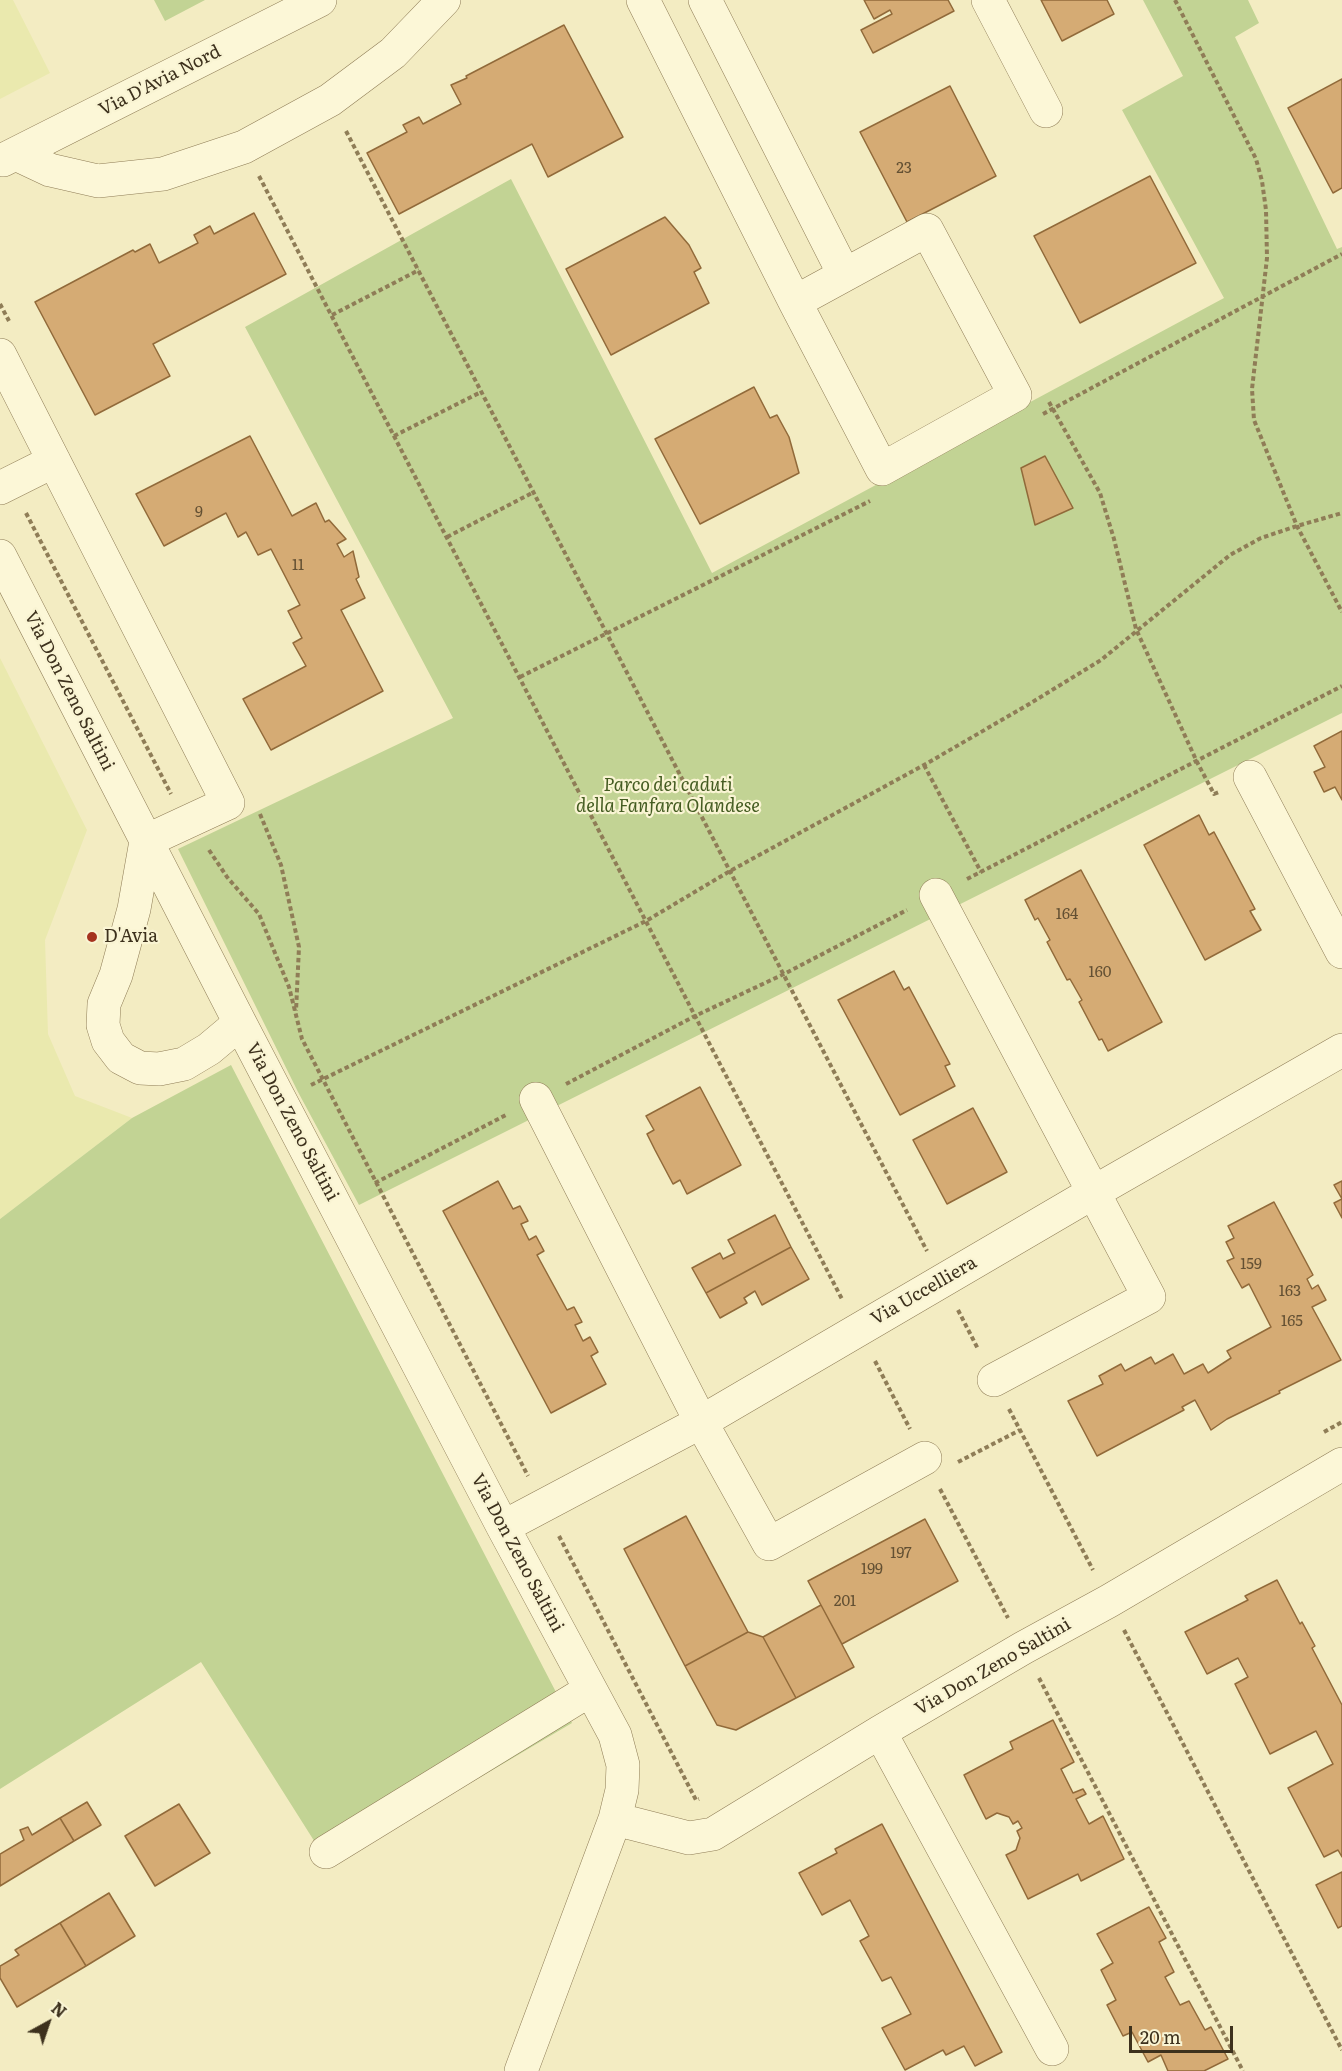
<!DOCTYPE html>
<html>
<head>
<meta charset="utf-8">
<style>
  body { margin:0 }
  #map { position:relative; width:1342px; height:2071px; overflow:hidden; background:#f3ecc2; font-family:Literata,serif }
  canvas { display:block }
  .north { position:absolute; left:18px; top:1993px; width:60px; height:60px; -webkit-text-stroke:4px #f9f4d3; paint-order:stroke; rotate:40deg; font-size:16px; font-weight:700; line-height:24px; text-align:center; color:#3d311d }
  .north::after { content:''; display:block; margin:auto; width:21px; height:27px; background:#3d311d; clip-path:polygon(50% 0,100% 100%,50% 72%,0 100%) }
  .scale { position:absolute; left:1129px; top:2026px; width:104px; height:27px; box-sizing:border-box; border:3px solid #3d311d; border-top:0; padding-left:8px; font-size:18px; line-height:21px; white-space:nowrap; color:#3d311d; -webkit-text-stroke:4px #f9f4d3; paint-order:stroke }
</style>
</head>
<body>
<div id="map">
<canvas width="1342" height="2071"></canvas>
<div class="north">N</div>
<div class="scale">20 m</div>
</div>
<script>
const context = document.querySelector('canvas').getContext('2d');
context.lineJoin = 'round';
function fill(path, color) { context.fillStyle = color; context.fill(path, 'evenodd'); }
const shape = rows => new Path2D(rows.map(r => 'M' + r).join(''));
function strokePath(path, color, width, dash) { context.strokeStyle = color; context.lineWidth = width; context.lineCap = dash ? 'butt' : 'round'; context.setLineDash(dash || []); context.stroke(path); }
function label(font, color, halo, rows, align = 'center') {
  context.font = font + ' Literata,serif'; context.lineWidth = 4.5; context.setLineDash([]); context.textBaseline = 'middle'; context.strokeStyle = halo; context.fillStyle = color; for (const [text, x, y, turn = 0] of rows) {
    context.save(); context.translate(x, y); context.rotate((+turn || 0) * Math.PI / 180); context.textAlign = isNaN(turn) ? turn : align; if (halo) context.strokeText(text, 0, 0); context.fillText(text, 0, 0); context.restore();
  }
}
const farmland = shape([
  [0,0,13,0,50,73,0,99],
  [0,658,87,830,45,940,48,1034,75,1096,132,1118,0,1219]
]);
const green = shape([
  [154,0,205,0,165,21],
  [1143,0,1248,0,1259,23,1235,37,1337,249,1342,247,1342,713,359,1205,298,1092,178,849,453,718,245,327,511,179,712,573,1224,298,1122,110,1183,76],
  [231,1065,572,1723,330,1866,201,1662,0,1789,0,1219,132,1118]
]);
const building = shape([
  [864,0,948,0,954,11,873,53,861,30,892,14,890,10,874,19,864,0],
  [1041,0,1107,0,1114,14,1062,41,1041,0],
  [564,25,623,137,548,177,532,144,399,214,367,153,407,132,403,125,419,117,423,124,461,104,451,85,467,78,466,76,564,25],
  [1342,79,1342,188,1333,193,1288,108,1342,79],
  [950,86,996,176,907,222,860,132,950,86],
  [1150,176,1196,263,1080,323,1034,236,1150,176],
  [254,213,286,274,153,344,170,376,95,415,35,302,133,250,135,252,150,244,159,263,198,243,194,235,210,226,214,234,254,213],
  [665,217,689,245,701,268,694,272,709,303,611,355,566,269,665,217],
  [754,387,770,418,777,415,789,437,799,473,700,524,655,439,754,387],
  [250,436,292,516,316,503,325,522,329,520,346,539,337,544,344,557,353,551,359,577,356,579,365,598,341,610,383,691,271,750,243,699,306,666,293,643,302,638,288,611,300,605,271,549,258,555,246,532,238,537,226,513,164,546,136,494,250,436],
  [1045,456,1073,508,1035,525,1021,468,1045,456],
  [1342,731,1342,800,1335,787,1324,792,1314,772,1325,767,1314,746,1342,731],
  [1199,815,1209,835,1214,832,1255,909,1250,911,1261,930,1205,960,1144,845,1199,815],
  [1081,870,1162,1022,1108,1051,1102,1039,1099,1040,1079,1002,1082,1000,1070,979,1067,980,1047,942,1050,940,1038,918,1035,920,1025,900,1081,870],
  [894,971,904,990,909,987,950,1064,945,1066,955,1086,900,1115,838,1000,894,971],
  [700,1087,741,1165,687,1194,680,1180,673,1184,655,1150,647,1134,654,1130,646,1116,700,1087],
  [973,1108,1007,1172,947,1204,913,1140,973,1108],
  [498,1181,513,1209,520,1206,528,1221,521,1224,529,1240,536,1236,544,1251,537,1255,567,1310,574,1307,582,1322,575,1325,583,1341,590,1337,598,1352,591,1356,606,1384,551,1413,443,1211,498,1181],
  [1342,1181,1342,1199,1334,1185,1342,1181],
  [1342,1199,1342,1218,1334,1203,1342,1199],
  [1274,1202,1313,1275,1307,1279,1312,1289,1318,1285,1326,1300,1312,1307,1341,1360,1279,1391,1280,1393,1227,1419,1211,1430,1195,1400,1182,1407,1184,1410,1097,1456,1068,1401,1103,1384,1099,1376,1121,1364,1125,1371,1151,1357,1155,1364,1173,1354,1184,1374,1203,1364,1208,1373,1231,1358,1227,1351,1271,1327,1249,1284,1242,1288,1227,1261,1234,1258,1226,1242,1234,1238,1228,1226,1274,1202],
  [775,1215,791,1247,706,1293,692,1268,720,1253,723,1259,735,1253,728,1240,775,1215],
  [791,1247,809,1279,762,1305,755,1291,744,1298,747,1303,720,1318,706,1293,791,1247],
  [686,1516,748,1632,685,1666,624,1549,686,1516],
  [925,1519,958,1581,842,1644,808,1581,925,1519],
  [1277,1580,1300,1624,1302,1622,1315,1646,1312,1648,1342,1705,1342,1857,1338,1850,1324,1857,1288,1788,1333,1764,1316,1731,1270,1754,1235,1684,1248,1677,1238,1658,1207,1674,1185,1632,1248,1600,1245,1596,1277,1580],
  [821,1605,854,1667,796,1698,763,1637,821,1605],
  [748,1632,763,1637,796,1698,736,1730,717,1725,685,1666,748,1632],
  [1053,1720,1074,1762,1061,1769,1073,1793,1083,1789,1086,1794,1076,1799,1089,1824,1103,1816,1124,1859,1081,1881,1078,1874,1028,1899,1006,1855,1016,1850,1020,1838,1017,1831,1022,1828,1018,1821,1013,1824,1009,1817,997,1813,986,1819,964,1775,1013,1749,1010,1742,1053,1720],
  [87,1802,101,1825,74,1841,60,1818,87,1802],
  [179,1804,210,1853,155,1886,125,1836,179,1804],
  [60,1818,74,1841,0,1886,0,1854,24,1840,20,1830,28,1827,32,1835,60,1818],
  [882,1824,1002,2052,975,2066,964,2046,946,2055,943,2050,905,2070,882,2028,911,2014,891,1977,882,1981,860,1941,869,1936,850,1900,822,1915,799,1873,837,1853,835,1849,882,1824],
  [1342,1872,1342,1926,1338,1928,1316,1885,1342,1872],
  [109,1893,135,1936,86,1966,60,1923,109,1893],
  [1149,1907,1166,1938,1159,1942,1174,1972,1165,1977,1180,2005,1189,2001,1205,2030,1211,2027,1228,2059,1204,2071,1168,2071,1161,2055,1148,2062,1132,2032,1123,2036,1107,2005,1116,2000,1101,1970,1113,1963,1097,1934,1149,1907],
  [60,1923,86,1966,17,2007,0,1978,0,1966,19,1955,15,1950,60,1923]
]);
const path = shape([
  [1175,0,1256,159,1262,181,1266,210,1267,258,1252,389,1254,420,1297,526,1342,612],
  [346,131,927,1251],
  [259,176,843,1301],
  [0,304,9,321],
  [332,315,419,270],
  [1049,402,1100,493,1114,539,1136,629,1197,762,1214,794,1219,792],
  [1043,414,1342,254],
  [394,436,481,392],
  [26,513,171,794],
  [447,537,534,492],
  [520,677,870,501],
  [924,765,981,872],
  [260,814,281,865,299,947,296,1011],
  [209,850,227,877,259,914,289,987,302,1039,528,1476],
  [967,879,1342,686],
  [566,1084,695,1016,784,974,907,910],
  [311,1085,646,921,730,871,924,765,1026,706,1101,660,1230,555,1261,538,1297,526,1342,513],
  [375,1183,506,1115],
  [958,1310,978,1349],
  [875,1361,910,1429],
  [1009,1409,1093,1570],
  [1324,1432,1342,1422],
  [958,1462,1020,1430],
  [940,1489,1008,1618],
  [559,1536,696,1800,699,1799],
  [1124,1630,1342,2050],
  [1039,1678,1243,2071]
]);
const minor = shape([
  [643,0,795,302,882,469,1015,395,927,230,795,302],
  [705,0,844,274],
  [988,0,1046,111],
  [16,154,50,170,98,181,163,174,244,147,330,100,393,53,444,0],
  [3,160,320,0],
  [0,355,228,803,146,841],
  [0,488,54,461],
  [0,556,240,1023,503,1527,615,1735,623,1765,622,1790,615,1819,689,1838,713,1834,880,1732,1023,1648,1109,1601,1342,1464],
  [1250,777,1342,952],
  [146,841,134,909,116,975,104,1004,103,1025,108,1041,121,1058,140,1068,159,1069,184,1064,209,1049,240,1023],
  [936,895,1149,1297,994,1380],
  [536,1099,701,1422,769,1544,925,1458],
  [503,1527,701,1422,1094,1192,1342,1050],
  [880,1732,1052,2049],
  [326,1852,590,1690],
  [521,2071,615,1819]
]);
const markers = [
  [92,937,6,"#a5331f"]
];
const numberNames = [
  ["23",904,169],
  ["9",199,513],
  ["11",298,566],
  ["164",1067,915],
  ["160",1100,973],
  ["159",1251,1265],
  ["163",1290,1292],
  ["165",1292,1322],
  ["197",901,1554],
  ["199",872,1570],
  ["201",845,1602]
];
const streetNames = [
  ["Via D'Avia Nord",160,81,-27],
  ["Via Don Zeno Saltini",69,691,63],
  ["Via Don Zeno Saltini",292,1122,62],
  ["Via Uccelliera",924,1291,-30],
  ["Via Don Zeno Saltini",517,1553,62],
  ["Via Don Zeno Saltini",993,1667,-30]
];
const parkNames = [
  ["Parco dei caduti",668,786],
  ["della Fanfara Olandese",668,807]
];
const poiNames = [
  ["D'Avia",104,937]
];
fill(farmland, '#eae9ae');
fill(green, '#c2d394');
fill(building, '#d5ab74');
strokePath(building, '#916a3a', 1.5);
strokePath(minor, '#8f7d57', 34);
strokePath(path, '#8f7d57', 4, [4.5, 3]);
strokePath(minor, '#fcf7d7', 33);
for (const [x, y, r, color] of markers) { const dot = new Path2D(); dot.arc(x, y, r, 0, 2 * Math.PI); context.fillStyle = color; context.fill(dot); strokePath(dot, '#f9f4d3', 2); }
label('15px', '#635033', null, numberNames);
label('18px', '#3d311d', '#f9f4d3', streetNames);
label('italic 18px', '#445c21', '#f9f4d3', parkNames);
label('18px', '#3d311d', '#f9f4d3', poiNames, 'left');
</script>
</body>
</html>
